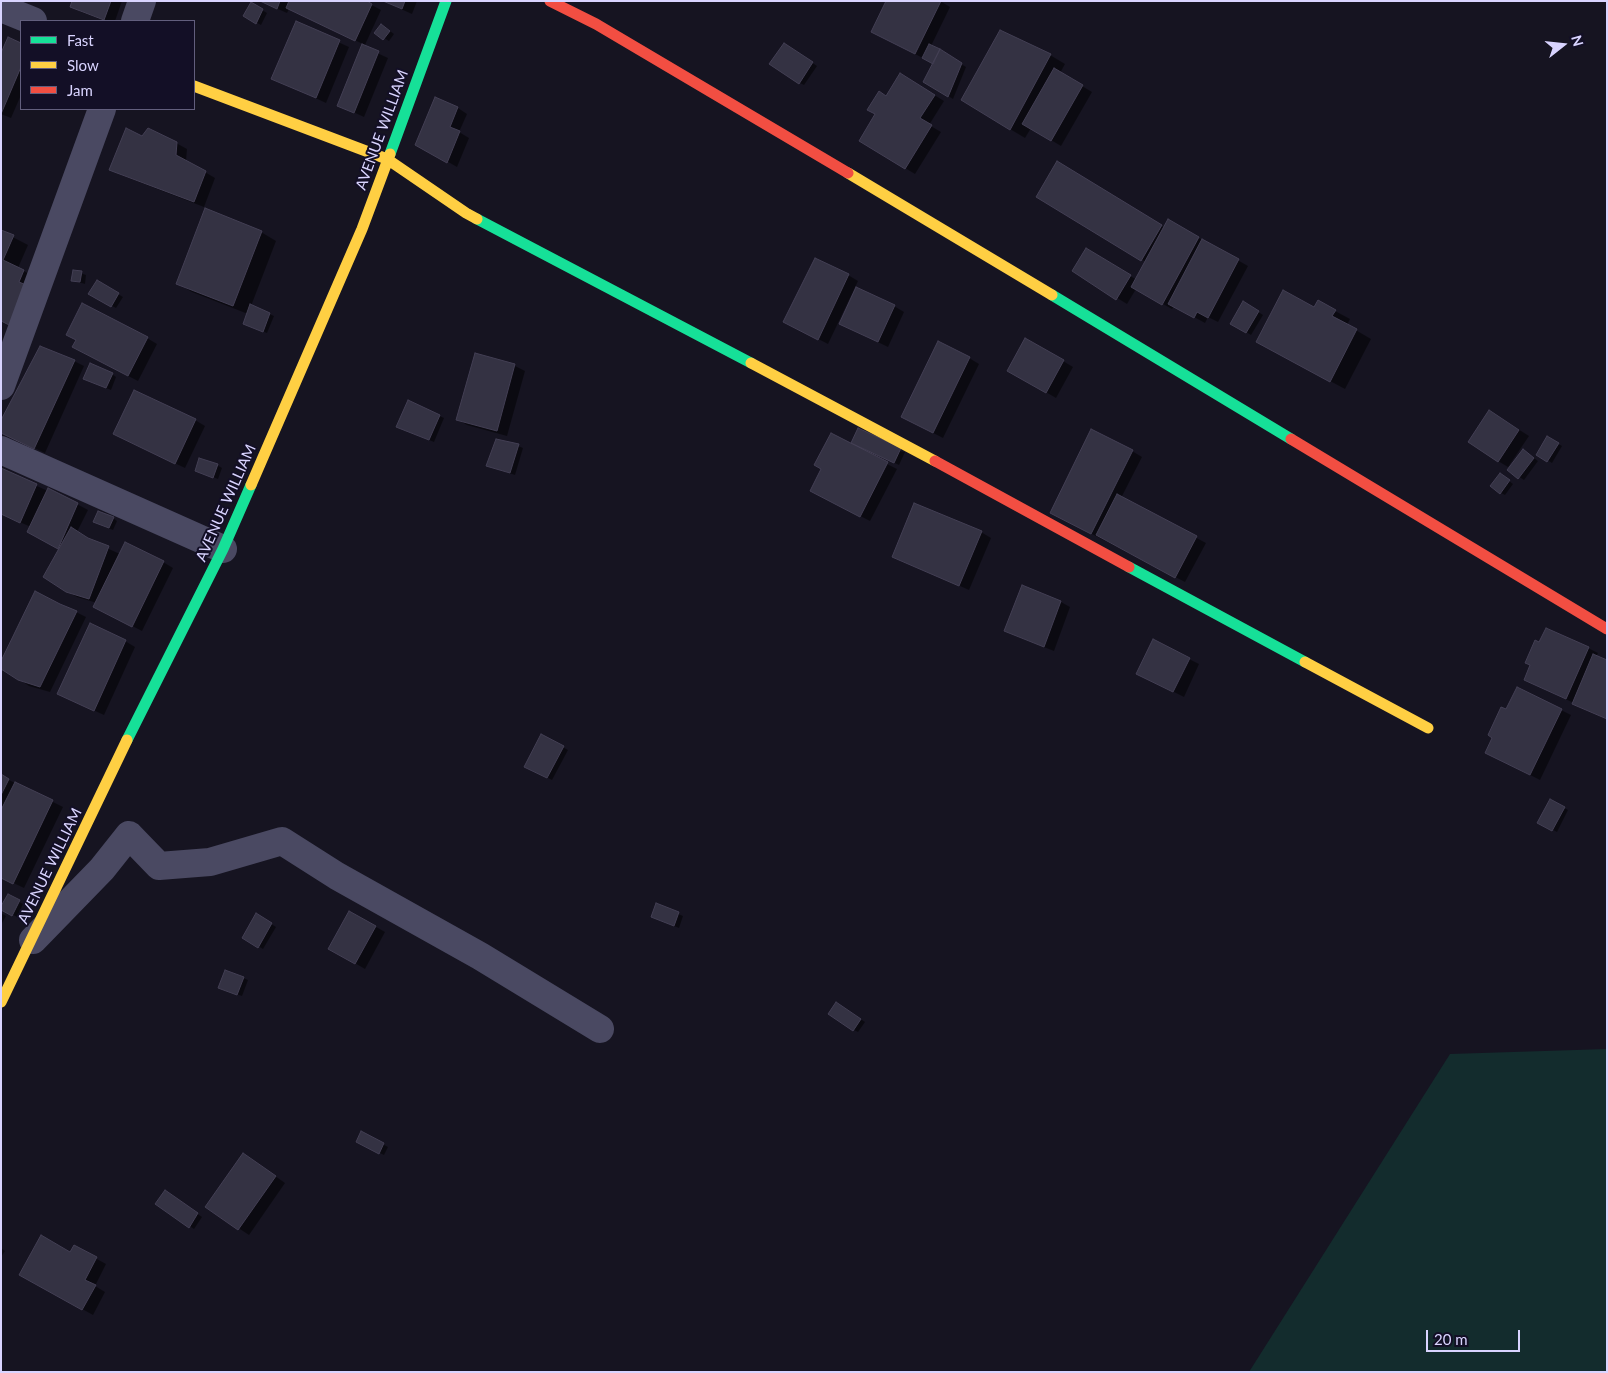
<!DOCTYPE html>
<html>
<head>
<meta charset="utf-8">
<style>
  body { margin:0 }
  #map { position:relative; width:1608px; height:1373px; overflow:hidden; background:#161421; font-family:Lato,sans-serif }
  canvas { display:block }
  .frame { position:absolute; inset:0; border:2px solid #d9d4ff; pointer-events:none }
  .legend { position:absolute; left:20px; top:20px; width:175px; height:90px; box-sizing:border-box; background:#130f26; border:1px solid #625e7d; margin:0; padding:6px 9px; list-style:none; font-size:15px; color:#d9d4ff }
  .legend li { display:flex; align-items:center; gap:10px; height:25px }
  .legend b { width:25px; border:1px solid #625e7d }
  .north { position:absolute; left:1538px; top:20px; width:50px; height:50px; -webkit-text-stroke:4px #130f26; paint-order:stroke; rotate:74deg; font-size:14px; font-weight:700; line-height:20px; text-align:center; color:#d9d4ff }
  .north::after { content:''; display:block; margin:auto; width:18px; height:22px; background:#d9d4ff; clip-path:polygon(50% 0,100% 100%,50% 72%,0 100%) }
  .scale { position:absolute; left:1426px; top:1330px; width:94px; height:22px; box-sizing:border-box; border:2px solid #d9d4ff; border-top:0; padding-left:6px; font-size:15px; line-height:18px; white-space:nowrap; color:#d9d4ff; -webkit-text-stroke:4px #130f26; paint-order:stroke }
</style>
</head>
<body>
<div id="map">
<canvas width="1608" height="1373"></canvas>
<div class="frame"></div>
<ul class="legend">
<li><b style="height:6px;background:#16e098"></b>Fast</li>
<li><b style="height:6px;background:#ffcf43"></b>Slow</li>
<li><b style="height:6px;background:#f24e42"></b>Jam</li>
</ul>
<div class="north">N</div>
<div class="scale">20 m</div>
</div>
<script>
const context = document.querySelector('canvas').getContext('2d');
context.lineJoin = 'round';
function fill(path, color) { context.fillStyle = color; context.fill(path, 'evenodd'); }
const shape = rows => new Path2D(rows.map(r => 'M' + r).join(''));
function strokePath(path, color, width, dash) { context.strokeStyle = color; context.lineWidth = width; context.lineCap = dash ? 'butt' : 'round'; context.setLineDash(dash || []); context.stroke(path); }
function label(font, color, halo, rows, align = 'center') {
  context.font = font + ' Lato,sans-serif'; context.lineWidth = 4; context.setLineDash([]); context.textBaseline = 'middle'; context.strokeStyle = halo; context.fillStyle = color; for (const [text, x, y, turn = 0] of rows) {
    context.save(); context.translate(x, y); context.rotate((+turn || 0) * Math.PI / 180); context.textAlign = isNaN(turn) ? turn : align; if (halo) context.strokeText(text, 0, 0); context.fillText(text, 0, 0); context.restore();
  }
}
const green = shape([
  [1607,1049,1607,1372,1249,1372,1450,1054]
]);
const shadow = shape([
  [73,1,122,1,115,21,106,21,81,12,72,6],
  [260,1,364,1,381,10,364,47,388,58,364,117,338,105,363,44,289,9,287,13],
  [383,1,417,1,412,14],
  [940,1,950,7,931,46,966,67,953,99,925,82,934,64,883,37],
  [252,4,267,13,261,25,244,16],
  [296,23,349,47,326,103,273,78],
  [386,28,394,34,389,41,376,33],
  [9,38,21,44,21,95,11,118,1,114,1,56],
  [789,47,817,66,804,85,800,83],
  [1050,55,1065,64,1060,73,1092,92,1061,146,1031,128,1025,138,1010,129],
  [910,80,944,101,929,125,941,132,915,174,905,168,887,97],
  [458,108,467,114,459,132,469,138,457,167,417,144],
  [142,138,176,143,187,149,186,161,215,178,204,207,121,175,111,169],
  [1073,172,1165,228,1169,221,1248,266,1218,322,1208,317,1205,323,1174,306,1172,309,1136,289,1127,304,1073,271,1086,250,1137,280,1146,262,1038,196],
  [1,231,28,245,18,268,39,279,28,334,1,322],
  [261,232,276,241,251,306,274,316,267,333,249,326,248,314,192,292,177,283],
  [74,271,86,275,85,284,72,280],
  [848,275,858,281,828,344,795,327],
  [97,282,123,297,116,308,90,294],
  [1244,303,1263,315,1251,335,1232,323],
  [894,306,904,312,888,347,841,324],
  [1315,309,1335,311,1350,319,1347,325,1371,339,1345,389,1272,350],
  [147,338,157,344,138,381,83,353],
  [1026,339,1073,367,1056,398,1008,370],
  [476,354,515,366,525,371,507,436,467,425,457,419],
  [969,358,979,364,943,438,912,422],
  [74,361,84,366,45,453,7,435],
  [112,374,116,377,111,390,89,381],
  [408,402,444,418,434,442,402,429],
  [1499,417,1529,436,1508,467,1498,461],
  [195,420,205,426,185,468,124,439],
  [1547,438,1562,446,1552,463,1538,454],
  [857,445,905,452,899,465],
  [518,446,523,448,515,475,488,466],
  [1132,451,1142,457,1121,498,1206,543,1185,582,1061,518],
  [1528,454,1538,461,1524,480,1509,470],
  [887,464,897,469,870,521,821,496],
  [217,465,222,468,218,479,197,471],
  [1,470,48,491,49,489,88,510,77,532,91,541,120,554,163,562,173,568,142,631,105,612,97,603,77,597,66,591,60,549,29,531,31,527,1,514],
  [1504,477,1513,484,1505,495,1501,493],
  [113,518,117,521,113,530,99,524],
  [981,532,991,538,969,590,893,556],
  [1061,602,1070,607,1054,651,1016,636,1006,630],
  [76,612,86,617,50,692,29,686,19,679],
  [125,641,135,647,104,715,69,699],
  [1588,648,1598,653,1596,657,1607,662,1607,719,1526,680],
  [1189,659,1199,664,1184,697,1148,679],
  [1517,688,1571,715,1540,780,1497,758,1507,711],
  [541,735,568,750,552,780,526,766],
  [1,776,63,807,24,888,1,877],
  [1551,801,1568,810,1557,832,1539,822],
  [8,896,23,904,17,917,1,908],
  [657,905,683,916,679,928,657,919],
  [350,912,385,932,365,969,329,948],
  [1,913,6,916,1,925],
  [257,915,276,927,263,949,243,937],
  [243,978,248,980,242,996,224,990],
  [841,1006,865,1022,858,1032,854,1030],
  [361,1133,388,1147,384,1155,357,1142],
  [244,1154,285,1183,249,1235,207,1207],
  [169,1195,202,1217,194,1229,157,1204],
  [75,1247,106,1264,95,1286,105,1292,93,1315,21,1275,71,1254],
  [1,1248,5,1251,1,1257]
]);
const building = shape([
  [72,1,111,1,104,20,70,7,72,1],
  [260,1,280,1,277,9,260,1],
  [289,1,367,1,372,4,355,41,286,8,289,1],
  [383,1,405,1,402,9,383,1],
  [886,1,941,1,915,54,871,32,886,1],
  [251,2,263,9,256,24,243,16,251,2],
  [296,21,340,40,316,98,271,79,296,21],
  [381,24,390,31,383,40,374,33,381,24],
  [1000,30,1051,54,1010,130,961,100,1000,30],
  [8,37,21,43,21,67,1,114,1,53,8,37],
  [784,43,813,62,799,84,769,64,784,43],
  [362,44,379,51,354,113,337,106,362,44],
  [929,44,940,49,933,64,922,58,929,44],
  [940,49,962,63,948,97,923,82,940,49],
  [1054,68,1083,85,1051,141,1022,124,1054,68],
  [900,73,935,95,920,118,932,125,905,169,859,141,875,114,867,110,879,91,886,96,900,73],
  [435,97,458,107,450,127,460,131,447,163,415,145,435,97],
  [126,128,142,136,148,128,177,142,176,155,206,171,194,202,109,170,126,128],
  [1057,161,1162,225,1141,261,1036,197,1057,161],
  [205,208,262,231,233,306,176,284,205,208],
  [1168,219,1199,237,1162,305,1131,287,1168,219],
  [1,230,14,235,3,260,24,270,19,282,31,287,13,327,1,321,1,230],
  [1202,239,1239,259,1208,318,1197,312,1194,318,1168,304,1202,239],
  [1086,248,1131,275,1116,300,1072,271,1086,248],
  [815,258,849,274,818,340,783,322,815,258],
  [73,270,82,271,80,282,71,281,73,270],
  [97,280,119,293,111,307,88,294,97,280],
  [856,287,895,305,878,342,839,324,856,287],
  [1283,290,1314,307,1318,300,1336,310,1332,316,1357,329,1330,382,1256,342,1283,290],
  [1243,301,1259,311,1246,333,1230,324,1243,301],
  [82,303,148,337,128,376,72,347,76,340,66,335,82,303],
  [250,304,270,313,263,332,243,324,250,304],
  [1025,338,1064,360,1046,393,1007,371,1025,338],
  [938,341,970,357,933,433,901,417,938,341],
  [40,346,75,360,34,449,1,433,1,420,40,346],
  [475,353,515,364,497,431,456,420,475,353],
  [90,363,113,373,106,388,83,379,90,363],
  [134,390,196,419,175,464,113,434,134,390],
  [408,400,440,415,429,440,396,427,408,400],
  [1489,410,1519,430,1498,462,1468,442,1489,410],
  [858,428,901,448,894,463,851,443,858,428],
  [1091,429,1133,450,1091,534,1050,513,1091,429],
  [831,433,888,462,860,517,810,491,821,469,814,465,831,433],
  [1547,436,1559,443,1547,462,1536,455,1547,436],
  [496,439,519,444,510,473,486,466,496,439],
  [1523,449,1534,458,1518,479,1507,470,1523,449],
  [199,458,218,464,213,478,195,471,199,458],
  [1,468,37,484,20,523,1,514,1,468],
  [1500,473,1510,480,1500,494,1490,486,1500,473],
  [48,488,78,503,58,549,27,532,48,488],
  [1117,494,1197,536,1175,578,1096,535,1117,494],
  [914,503,982,531,959,586,892,557,914,503],
  [98,511,114,517,109,528,93,522,98,511],
  [71,527,88,538,109,546,89,599,66,592,43,577,71,527],
  [125,542,164,561,132,627,93,607,125,542],
  [1022,585,1061,601,1044,647,1004,631,1022,585],
  [35,591,60,604,77,611,40,687,18,680,1,669,1,661,35,591],
  [90,623,126,640,94,711,57,694,90,623],
  [1546,628,1589,647,1566,699,1524,680,1530,665,1525,663,1535,640,1539,642,1546,628],
  [1153,639,1190,658,1173,692,1136,674,1153,639],
  [1593,654,1607,660,1607,719,1572,704,1593,654],
  [1517,687,1562,709,1530,775,1485,753,1492,738,1488,735,1501,707,1506,709,1517,687],
  [541,734,564,746,547,778,524,767,541,734],
  [1,774,9,779,1,795,1,774],
  [15,782,53,800,13,884,1,878,1,810,15,782],
  [1550,799,1565,807,1552,831,1537,823,1550,799],
  [8,894,20,900,12,916,1,910,1,906,8,894],
  [656,903,679,912,674,926,651,917,656,903],
  [349,911,376,926,355,964,328,949,349,911],
  [256,913,272,923,258,948,242,938,256,913],
  [225,970,244,977,237,995,218,988,225,970],
  [836,1002,861,1019,853,1031,828,1014,836,1002],
  [361,1131,384,1143,379,1154,356,1142,361,1131],
  [243,1153,276,1176,238,1230,205,1207,243,1153],
  [165,1190,198,1213,189,1228,155,1204,165,1190],
  [41,1235,70,1252,74,1245,97,1257,85,1280,96,1285,82,1310,19,1275,41,1235]
]);
const street = shape([
  [1,8,33,21],
  [135,21,142,1],
  [1,386,102,109],
  [1,450,223,549],
  [33,940,102,869,129,835,159,866,210,862,282,841,337,876,480,956,600,1029]
]);
const fast = shape([
  [390,154,446,1],
  [477,219,751,363],
  [1052,295,1291,439],
  [1129,567,1305,662],
  [127,740,223,549,251,485]
]);
const slow = shape([
  [194,86,387,159,466,213,477,219],
  [848,173,1052,295],
  [751,363,935,461],
  [251,485,362,229,390,154],
  [1305,662,1428,728],
  [1,1002,127,740]
]);
const jam = shape([
  [550,1,596,24,848,173],
  [1291,439,1607,629],
  [935,461,1129,567]
]);
const streetNames = [
  ["AVENUE WILLIAM",382,130,-70],
  ["AVENUE WILLIAM",226,503,-66],
  ["AVENUE WILLIAM",50,866,-64]
];
fill(green, '#132c2d');
fill(shadow, '#0007');
fill(building, '#343243');
strokePath(building, '#433f54', 1);
strokePath(street, '#4a4962', 28);
strokePath(fast, '#16e098', 11);
strokePath(slow, '#ffcf43', 11);
strokePath(jam, '#f24e42', 11);
label('15px', '#d9d4ff', '#130f26', streetNames);
</script>
</body>
</html>
